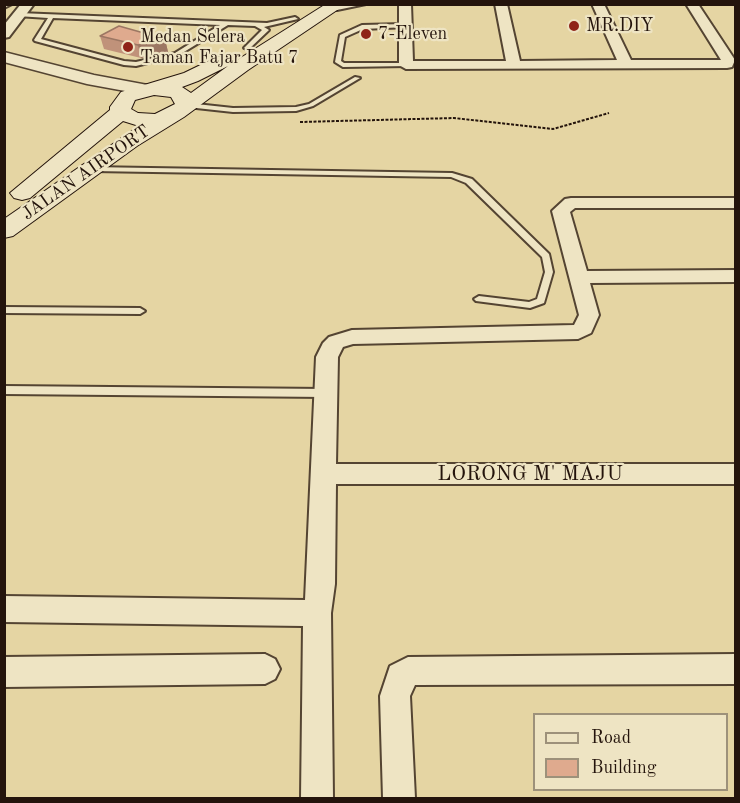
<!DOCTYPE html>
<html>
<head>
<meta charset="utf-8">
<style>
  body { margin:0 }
  #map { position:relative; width:740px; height:803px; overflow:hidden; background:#e5d5a3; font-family:"Old Standard TT",serif }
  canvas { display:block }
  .frame { position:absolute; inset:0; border:6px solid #24140c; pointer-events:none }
  .legend { position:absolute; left:533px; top:713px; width:195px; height:78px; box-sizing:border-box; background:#eee4c3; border:2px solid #9d917a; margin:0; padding:8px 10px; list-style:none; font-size:18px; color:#24140c }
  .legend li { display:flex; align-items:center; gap:12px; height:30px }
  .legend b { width:30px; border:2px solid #9d917a }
</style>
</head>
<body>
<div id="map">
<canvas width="740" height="803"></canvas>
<div class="frame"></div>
<ul class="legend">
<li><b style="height:8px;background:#eee4c3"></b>Road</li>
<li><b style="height:16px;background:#dfaa8e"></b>Building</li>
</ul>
</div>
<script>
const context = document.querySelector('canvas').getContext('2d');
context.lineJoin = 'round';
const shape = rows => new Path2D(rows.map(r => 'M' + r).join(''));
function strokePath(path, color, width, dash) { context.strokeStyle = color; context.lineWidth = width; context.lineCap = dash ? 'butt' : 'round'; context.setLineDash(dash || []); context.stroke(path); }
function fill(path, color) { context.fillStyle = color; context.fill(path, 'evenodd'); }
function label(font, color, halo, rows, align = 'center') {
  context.font = font + ' "Old Standard TT",serif'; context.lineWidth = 4.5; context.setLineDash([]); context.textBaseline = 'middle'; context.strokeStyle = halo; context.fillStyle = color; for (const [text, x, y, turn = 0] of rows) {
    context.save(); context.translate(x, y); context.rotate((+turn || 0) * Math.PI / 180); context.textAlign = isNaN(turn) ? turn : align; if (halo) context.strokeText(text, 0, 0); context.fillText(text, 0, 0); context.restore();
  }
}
const path = shape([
  [300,122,454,118,553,129,609,113]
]);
const service = shape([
  [19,13,267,23,295,17,298,19,264,27,269,30,249,49,244,48,262,30,255,26,228,25,179,55,136,66,124,65,35,41,34,40,48,18,17,16,16,15,19,13],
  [53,18,220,25,175,53,136,62,124,61,41,39,53,18],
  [405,24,408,26,407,27,363,29,345,37,341,61,344,63,406,63,408,64,408,66,343,67,335,62,340,35,362,25,405,24],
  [355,77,360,78,313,106,296,111,233,112,187,107,184,105,187,103,233,108,296,107,309,104,355,77],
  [90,167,452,173,472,179,549,254,553,272,544,303,530,308,476,301,474,299,479,296,529,302,537,299,545,272,542,257,466,183,451,177,93,171,89,169,90,167],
  [4,307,140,308,145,311,140,314,4,313,4,307],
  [4,386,326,389,331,393,326,397,4,394,4,386]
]);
const minor = shape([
  [4,4,12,4,4,8,4,4],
  [21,4,34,4,9,37,4,38,4,25,21,4],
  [332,4,366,4,337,10,333,9,332,4],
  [399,4,411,4,413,61,506,61,495,4,507,4,520,61,617,60,592,4,604,4,631,60,721,60,686,4,698,4,735,60,732,67,727,68,406,69,399,65,399,4],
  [571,198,736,198,736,208,575,208,570,212,587,271,736,270,736,282,590,283,599,315,591,333,578,339,353,344,343,347,338,357,336,464,736,464,736,484,336,484,335,584,331,613,333,798,301,798,303,626,4,622,4,596,305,600,316,357,323,343,329,337,352,330,574,325,579,315,552,211,565,199,571,198],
  [265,654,275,659,280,669,275,679,265,684,4,687,4,657,265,654],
  [736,654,736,684,415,685,410,696,415,798,383,798,380,696,390,666,408,657,736,654]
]);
const tertiary = shape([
  [4,52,94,75,153,86,156,90,147,95,87,84,4,62,4,52]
]);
const secondary = shape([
  [326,4,346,4,248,70,184,117,137,146,13,236,4,238,4,219,139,126,123,121,30,198,22,200,14,198,10,193,110,110,110,107,121,92,184,73,217,57,231,57,233,61,231,64,326,4],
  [228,66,191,93,182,87,198,81,228,66],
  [154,95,171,97,175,104,155,114,138,113,131,109,135,100,154,95]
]);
const wall = shape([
  [100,36,165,39,168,52,141,58,104,49]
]);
const shadedWall = shape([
  [165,39,168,52,141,58,138,45]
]);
const building = shape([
  [119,26,165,39,138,45,100,36,119,26]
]);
const markers = [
  [574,26,6,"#8f2418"],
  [366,34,6,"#8f2418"],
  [128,47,6,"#8f2418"]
];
const farPoinames = [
  ["MR.DIY",586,26],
  ["7-Eleven",378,34],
  ["Medan Selera",140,37],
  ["Taman Fajar Batu 7",140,58]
];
const farStreetnames = [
  ["JALAN AIRPORT",86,173,-35]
];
const streetNames = [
  ["LORONG M' MAJU",530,474]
];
strokePath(service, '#544432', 4);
strokePath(minor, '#544432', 4);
strokePath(tertiary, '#544432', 3);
strokePath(secondary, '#24140c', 2);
strokePath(path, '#24140c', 2, [3, 1.5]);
fill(service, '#eee4c3');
fill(minor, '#eee4c3');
fill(tertiary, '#eee4c3');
fill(secondary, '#eee4c3');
fill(wall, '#c0927a');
fill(shadedWall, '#9c7763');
fill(building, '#dfaa8e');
strokePath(building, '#9c7763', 1.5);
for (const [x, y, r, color] of markers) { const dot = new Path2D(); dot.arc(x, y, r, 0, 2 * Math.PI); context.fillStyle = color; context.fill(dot); strokePath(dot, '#eee4c3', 2); }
label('18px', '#24140c', '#eee4c3', farPoinames, 'left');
label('18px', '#24140c', '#eee4c3', farStreetnames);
label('21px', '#24140c', '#eee4c3', streetNames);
</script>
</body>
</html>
